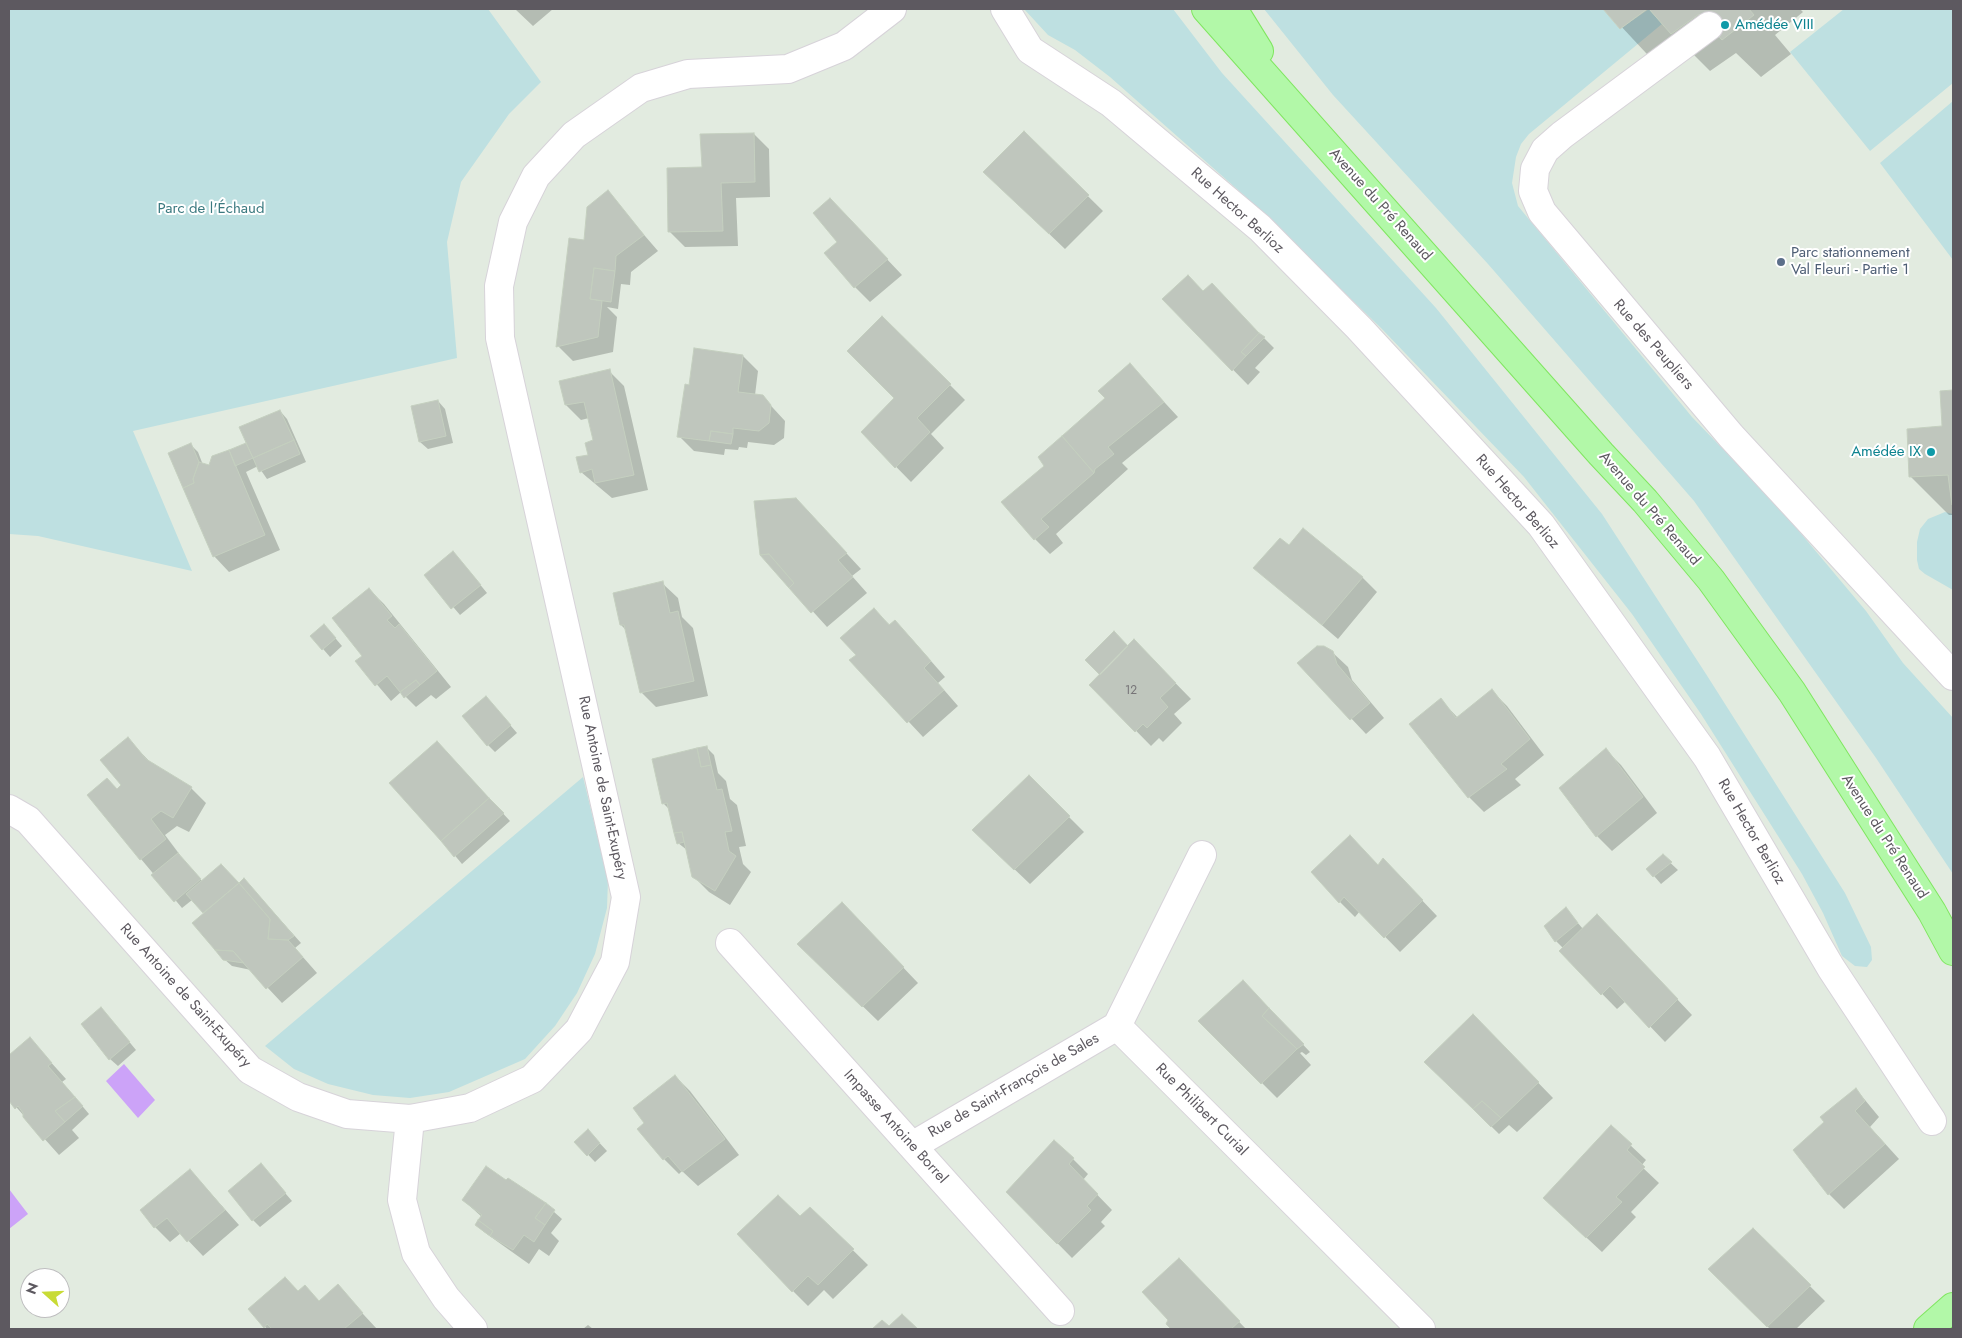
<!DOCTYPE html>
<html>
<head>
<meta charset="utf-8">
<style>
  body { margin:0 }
  #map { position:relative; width:1962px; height:1338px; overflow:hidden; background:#e2ebe0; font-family:Jost,sans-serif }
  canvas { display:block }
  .frame { position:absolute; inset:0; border:10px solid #5d5960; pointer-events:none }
  .north { position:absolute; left:20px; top:1268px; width:50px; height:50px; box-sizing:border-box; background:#fff; border:1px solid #bebdbf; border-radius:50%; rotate:290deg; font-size:14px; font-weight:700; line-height:20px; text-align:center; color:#5d5960 }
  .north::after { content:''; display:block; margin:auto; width:18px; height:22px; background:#c8db36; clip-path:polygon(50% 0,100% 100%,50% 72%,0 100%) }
</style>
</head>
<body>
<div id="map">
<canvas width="1962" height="1338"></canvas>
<div class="frame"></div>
<div class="north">N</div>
</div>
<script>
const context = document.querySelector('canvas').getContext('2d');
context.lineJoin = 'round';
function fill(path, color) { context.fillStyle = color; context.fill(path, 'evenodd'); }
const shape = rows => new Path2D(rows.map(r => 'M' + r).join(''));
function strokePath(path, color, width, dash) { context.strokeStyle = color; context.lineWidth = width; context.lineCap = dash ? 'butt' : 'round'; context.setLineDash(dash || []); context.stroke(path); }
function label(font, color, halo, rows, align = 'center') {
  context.font = font + ' Jost,sans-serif'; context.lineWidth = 4; context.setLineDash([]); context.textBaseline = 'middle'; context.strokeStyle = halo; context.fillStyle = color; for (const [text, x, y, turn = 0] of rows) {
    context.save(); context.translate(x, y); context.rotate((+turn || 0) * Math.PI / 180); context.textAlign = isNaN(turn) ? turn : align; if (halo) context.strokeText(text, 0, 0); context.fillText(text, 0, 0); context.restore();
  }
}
const green = shape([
  [9,9,488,9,541,82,509,114,461,182,447,242,457,358,133,431,192,571,38,536,9,534],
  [1024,9,1173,9,1222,73,1436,308,1602,514,1706,674,1845,893,1871,947,1872,960,1867,967,1855,966,1842,956,1823,913,1802,874,1701,714,1632,614,1524,477,1381,328,1246,197,1110,77,1075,50,1048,35],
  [1264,9,1603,9,1620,29,1649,9,1662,24,1529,134,1521,144,1516,157,1512,183,1518,206,1692,417,1777,505,1866,611,1903,663,1953,718,1953,874,1876,758,1694,501,1488,264,1333,95],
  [1844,9,1953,9,1953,83,1870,151,1790,52],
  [1953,101,1953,260,1880,163],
  [1945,512,1953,514,1953,590,1925,574,1919,569,1917,560,1917,542,1920,529,1928,519],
  [583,777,608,880,607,908,595,954,577,993,555,1026,525,1059,449,1092,410,1098,373,1095,328,1084,294,1069,265,1046]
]);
const water = shape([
  [124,1064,155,1100,138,1118,106,1081],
  [9,1189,28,1214,9,1229]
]);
const shadow = shape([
  [515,9,553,9,533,26],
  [1605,9,1800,9,1803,12,1775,35,1791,54,1761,77,1736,53,1710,71,1686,47,1659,67],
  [1024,133,1103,211,1065,249,1000,187],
  [754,134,769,149,770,197,736,198,738,246,685,247,670,232,703,168],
  [607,192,658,251,631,272,630,285,621,284,618,309,607,307,617,317,613,352,573,361,558,346,585,241],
  [845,215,902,275,870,302,855,287,839,242],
  [1203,292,1262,336,1274,348,1255,368,1260,372,1248,385,1164,299],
  [882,317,965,400,931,434,944,448,911,482,862,432,896,398],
  [743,356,758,371,755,395,762,396,785,421,784,438,774,445,748,442,747,448,739,447,738,450,725,449,724,455,694,451,679,436,690,387],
  [1130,365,1178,417,1122,463,1128,469,1056,534,1063,543,1050,554,1035,539,1046,466,1107,398],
  [609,371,624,386,648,490,612,498,581,472,595,441,589,418,581,420,566,405],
  [1953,391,1953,515,1949,515,1910,476,1943,427,1942,392],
  [438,401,445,409,453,443,428,449,420,442],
  [280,411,287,419,306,462,267,479,258,466,246,472,280,550,229,572,214,556,169,454,191,445,198,452,203,465,209,467,229,451,248,443],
  [811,515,861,569,852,576,867,593,827,627,761,554],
  [1289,547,1362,577,1377,592,1338,639,1255,568],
  [460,560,487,593,460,615,426,575],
  [662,583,678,598,682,617,693,628,708,696,656,707,641,692,627,631,621,625],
  [369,589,384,604,451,687,436,699,431,695,416,707,401,692,391,701,357,661,364,656],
  [874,610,890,625,910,637,945,677,938,683,958,706,923,737,851,660,857,655],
  [331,633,342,646,330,657,312,636],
  [1128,647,1149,656,1191,699,1174,714,1182,723,1163,742,1159,738,1151,746,1091,685],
  [1332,652,1348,667,1352,680,1384,718,1366,734,1299,663],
  [1492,691,1507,706,1544,755,1515,779,1521,785,1484,812,1469,797,1441,700,1458,718],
  [486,697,517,733,495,752,488,745],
  [128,739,151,763,191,788,206,803,189,832,177,826,165,835,180,855,179,856,202,881,228,872,239,884,244,879,301,943,295,948,317,973,282,1003,251,970,232,966,224,959,205,914,192,900,182,908,141,859,118,790,122,785],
  [437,742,510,821,462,864,442,840],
  [706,747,714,755,718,773,726,781,730,799,737,805,746,846,739,847,743,864,751,872,730,905,709,892,693,876,687,850,678,843,670,810,663,803],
  [1606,750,1621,765,1657,813,1612,851,1597,836,1561,788],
  [1029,777,1084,832,1030,884,989,845],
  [1365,852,1379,866,1398,875,1437,916,1400,952,1360,911,1355,917,1340,902],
  [1663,856,1678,870,1661,884,1648,869],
  [1566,909,1583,929,1612,930,1692,1015,1665,1042,1626,1001,1617,1009,1560,951,1563,948,1556,941],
  [857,919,918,983,878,1021,814,959],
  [1258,997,1310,1052,1306,1055,1302,1052,1300,1053,1311,1065,1277,1098,1200,1021],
  [108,1016,136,1050,118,1066,110,1059],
  [1488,1031,1553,1098,1517,1132,1509,1125,1499,1134,1426,1062],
  [30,1039,66,1079,62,1082,89,1114,72,1130,79,1138,59,1155,9,1099,9,1057],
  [675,1076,690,1091,739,1155,698,1186,682,1171,679,1174,664,1159,646,1123],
  [1856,1089,1879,1117,1870,1127,1899,1159,1844,1209,1829,1194,1825,1122],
  [1611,1127,1646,1160,1641,1166,1659,1183,1631,1212,1636,1217,1602,1252,1560,1213,1580,1163,1578,1161],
  [595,1138,607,1151,595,1162,576,1142],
  [1073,1159,1088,1174,1083,1180,1112,1210,1101,1222,1105,1226,1072,1258,1007,1192],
  [261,1165,292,1201,260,1227,253,1220],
  [190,1170,239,1225,203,1256,181,1233,170,1242,155,1227],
  [463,1200,545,1204,562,1219,551,1233,559,1241,549,1256,539,1249,529,1264,484,1232,476,1225,482,1217],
  [810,1208,868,1265,833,1299,824,1290,808,1306,793,1291,800,1218],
  [1753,1230,1825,1301,1796,1329,1770,1329,1710,1269],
  [1194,1275,1246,1329,1173,1329,1168,1324],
  [337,1286,377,1329,267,1329,250,1310,299,1292,305,1287,320,1302],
  [588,1325,593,1329,583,1329]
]);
const building = shape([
  [1603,9,1647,9,1620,29,1603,9],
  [1649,9,1749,9,1754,15,1722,40,1699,14,1671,34,1649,9],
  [1024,131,1089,195,1049,234,983,172,1024,131],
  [754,133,755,182,721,183,723,231,668,232,667,168,702,167,700,134,754,133],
  [608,190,644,235,616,256,615,271,594,268,590,299,602,301,598,337,556,347,569,238,584,240,587,207,608,190],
  [830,198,888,259,854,288,824,253,837,242,813,213,830,198],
  [594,268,615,271,611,302,590,299,594,268],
  [1188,275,1203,291,1212,283,1259,333,1241,352,1246,356,1232,371,1162,299,1188,275],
  [882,316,951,384,917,418,930,432,895,468,861,432,894,398,847,351,882,316],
  [1259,333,1265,337,1246,356,1241,352,1259,333],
  [694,348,743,355,738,392,763,395,771,405,769,423,759,431,733,428,733,434,711,431,709,441,677,437,685,384,689,385,694,348],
  [1130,363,1164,402,1108,447,1114,454,1095,469,1094,473,1062,436,1105,398,1098,391,1130,363],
  [610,369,634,475,595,483,592,469,580,473,576,457,588,455,585,443,593,440,584,402,565,405,559,381,610,369],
  [1953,390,1953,505,1952,505,1948,475,1909,477,1907,429,1942,426,1940,391,1953,390],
  [438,400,446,436,419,442,411,406,438,400],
  [280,410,294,440,253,458,239,427,280,410],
  [711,431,733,434,731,444,709,441,711,431],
  [1062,436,1094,473,1041,519,1049,527,1034,540,1001,502,1044,466,1038,457,1062,436],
  [294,440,300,454,259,472,253,458,294,440],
  [191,443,199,462,193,479,194,483,183,488,168,453,191,443],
  [246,443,253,458,235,466,229,450,246,443],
  [229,450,265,535,213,557,183,488,194,483,193,479,199,462,209,465,212,456,229,450],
  [796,498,847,553,838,560,853,577,811,613,789,588,794,583,769,554,760,555,754,501,796,498],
  [1303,528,1363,577,1322,625,1253,568,1280,538,1289,545,1303,528],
  [453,551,481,585,451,609,424,575,453,551],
  [769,554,794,583,789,588,760,555,769,554],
  [663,581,670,613,678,611,694,681,640,693,624,625,620,625,613,593,663,581],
  [369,588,392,616,387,620,395,628,399,624,437,671,420,685,416,680,400,692,387,676,375,686,355,661,362,656,332,618,369,588],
  [874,608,889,625,895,620,931,661,924,668,944,690,907,723,849,660,856,655,840,638,874,608],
  [324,624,336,638,322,650,310,636,324,624],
  [1114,631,1128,646,1100,675,1085,660,1114,631],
  [1134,639,1176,683,1160,698,1168,707,1147,728,1143,724,1135,732,1089,685,1134,639],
  [1317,646,1324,646,1333,651,1337,664,1370,703,1350,720,1297,663,1317,646],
  [416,680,420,685,404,698,400,692,416,680],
  [1492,689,1530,739,1501,764,1507,769,1468,798,1409,724,1441,698,1456,718,1492,689],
  [486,696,511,725,487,746,462,716,486,696],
  [128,737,146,759,192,787,173,818,161,811,151,819,166,839,140,860,87,795,107,778,117,789,121,785,100,760,128,737],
  [437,741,489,798,441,841,389,783,437,741],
  [707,746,711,765,701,767,697,748,707,746],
  [697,748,701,767,711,765,717,790,722,789,732,831,725,832,729,851,736,856,715,891,692,877,682,832,674,833,667,803,662,804,652,759,697,748],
  [1606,748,1643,797,1596,837,1559,788,1606,748],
  [1029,775,1070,816,1014,870,972,830,1029,775],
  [489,798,504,813,454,857,441,841,489,798],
  [682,832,684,842,677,844,674,833,682,832],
  [1350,835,1378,865,1383,858,1423,900,1384,938,1344,897,1339,903,1311,872,1350,835],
  [178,853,201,879,174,902,151,875,178,853],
  [1663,854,1672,862,1653,877,1646,869,1663,854],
  [221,864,239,883,203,913,186,894,221,864],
  [244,878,294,936,288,940,268,939,270,919,239,883,244,878],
  [239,883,270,919,268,939,288,940,303,957,266,989,233,951,215,950,192,923,239,883],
  [842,902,904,967,862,1007,797,944,842,902],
  [1566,907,1578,923,1555,942,1544,926,1566,907],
  [1597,914,1678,999,1649,1028,1610,986,1601,995,1559,951,1597,914],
  [215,950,233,951,244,963,223,960,215,950],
  [1243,980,1269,1008,1262,1016,1297,1049,1261,1084,1198,1021,1243,980],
  [101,1007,130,1042,109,1060,81,1024,101,1007],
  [1269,1008,1304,1044,1297,1049,1262,1016,1269,1008],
  [1473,1014,1539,1082,1501,1118,1482,1101,1473,1109,1424,1062,1473,1014],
  [30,1037,52,1063,48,1066,75,1097,55,1111,65,1122,43,1141,23,1117,23,1113,18,1106,15,1109,9,1101,9,1055,30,1037],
  [675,1075,725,1139,682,1172,668,1156,663,1160,637,1129,644,1123,633,1108,675,1075],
  [1856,1088,1865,1101,1855,1111,1885,1144,1828,1195,1793,1150,1824,1122,1820,1117,1856,1088],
  [75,1097,83,1106,65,1122,55,1111,75,1097],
  [1482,1101,1501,1118,1491,1127,1473,1109,1482,1101],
  [1611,1125,1632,1144,1627,1150,1645,1167,1616,1197,1622,1202,1586,1238,1543,1198,1611,1125],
  [588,1129,600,1143,587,1156,574,1142,588,1129],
  [1054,1140,1074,1158,1069,1164,1098,1194,1087,1206,1091,1210,1057,1244,1006,1192,1054,1140],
  [261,1163,286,1193,252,1221,228,1191,261,1163],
  [486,1166,506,1180,508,1178,546,1203,535,1218,545,1225,534,1242,524,1235,513,1250,490,1236,493,1231,478,1220,482,1215,462,1200,486,1166],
  [190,1169,225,1210,187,1242,167,1218,154,1228,140,1210,190,1169],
  [778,1195,800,1216,810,1207,854,1249,818,1285,808,1276,792,1292,737,1234,778,1195],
  [546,1203,555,1210,545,1225,535,1218,546,1203],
  [478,1220,493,1231,490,1236,475,1225,478,1220],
  [1753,1228,1811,1285,1767,1327,1708,1269,1753,1228],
  [1179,1258,1240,1321,1231,1329,1171,1329,1166,1324,1168,1320,1142,1292,1179,1258],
  [285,1277,298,1291,305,1285,319,1301,338,1284,363,1313,344,1329,272,1329,267,1324,264,1328,248,1309,285,1277],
  [902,1314,918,1329,872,1329,882,1320,889,1326,902,1314]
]);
const minor = shape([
  [1005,9,1030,50,1111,103,1260,228,1359,328,1541,525,1707,757,1831,968,1932,1121],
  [1709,26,1562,135,1545,150,1535,169,1533,191,1542,212,1731,436,1953,676],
  [9,809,28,820,250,1070,298,1097,347,1114,410,1119,470,1108,532,1079,579,1030,615,962,626,897,500,338,499,286,513,222,536,176,574,135,641,88,688,74,788,69,844,46,892,9],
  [1202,855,1117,1026,1421,1329],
  [730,943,1060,1311],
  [410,1119,402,1200,416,1253,446,1298,473,1329],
  [912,1146,1117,1026]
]);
const major = shape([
  [1206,9,1601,454,1645,501,1711,580,1792,692,1932,912,1953,951],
  [1233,9,1259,51],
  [1928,1329,1953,1307]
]);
const markers = [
  [1725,25,5,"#0f9aa8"],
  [1781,262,5,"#5c6f8a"],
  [1931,452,5,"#0f9aa8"]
];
const numberNames = [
  ["12",1131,691]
];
const cultureNames = [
  ["Amédée VIII",1735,25],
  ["Amédée IX",1921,452,"right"]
];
const streetNames = [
  ["Avenue du Pré Renaud",1380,205,48],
  ["Rue Hector Berlioz",1237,211,42],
  ["Rue des Peupliers",1653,345,49],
  ["Rue Hector Berlioz",1517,502,49],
  ["Avenue du Pré Renaud",1649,509,49],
  ["Rue Antoine de Saint-Exupéry",602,788,78],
  ["Rue Hector Berlioz",1751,832,60],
  ["Avenue du Pré Renaud",1884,837,57],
  ["Rue Antoine de Saint-Exupéry",185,996,48],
  ["Rue de Saint-François de Sales",1014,1086,-30],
  ["Rue Philibert Curial",1201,1110,45],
  ["Impasse Antoine Borrel",895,1127,48]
];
const parkNames = [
  ["Parc de l'Échaud",211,209]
];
const serviceNames = [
  ["Parc stationnement",1791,253],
  ["Val Fleuri - Partie 1",1791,270]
];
fill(green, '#bee0e1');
fill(water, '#cca3f8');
fill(shadow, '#0003');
fill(building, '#bfc6bd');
strokePath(building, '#c4cfbf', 1);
strokePath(minor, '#d7d3d9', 30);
strokePath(major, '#7fe65f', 30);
strokePath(minor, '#fff', 28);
strokePath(major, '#b2f8a8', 28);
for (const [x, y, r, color] of markers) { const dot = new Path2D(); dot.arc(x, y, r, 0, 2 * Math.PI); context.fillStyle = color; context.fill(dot); strokePath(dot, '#fff', 2); }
label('12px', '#767477', null, numberNames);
label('15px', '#0d838f', '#fff', cultureNames, 'left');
label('15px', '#5d5960', '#fff', streetNames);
label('15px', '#3a797f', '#fff', parkNames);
label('15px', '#4e5e75', '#fff', serviceNames, 'left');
</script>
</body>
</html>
